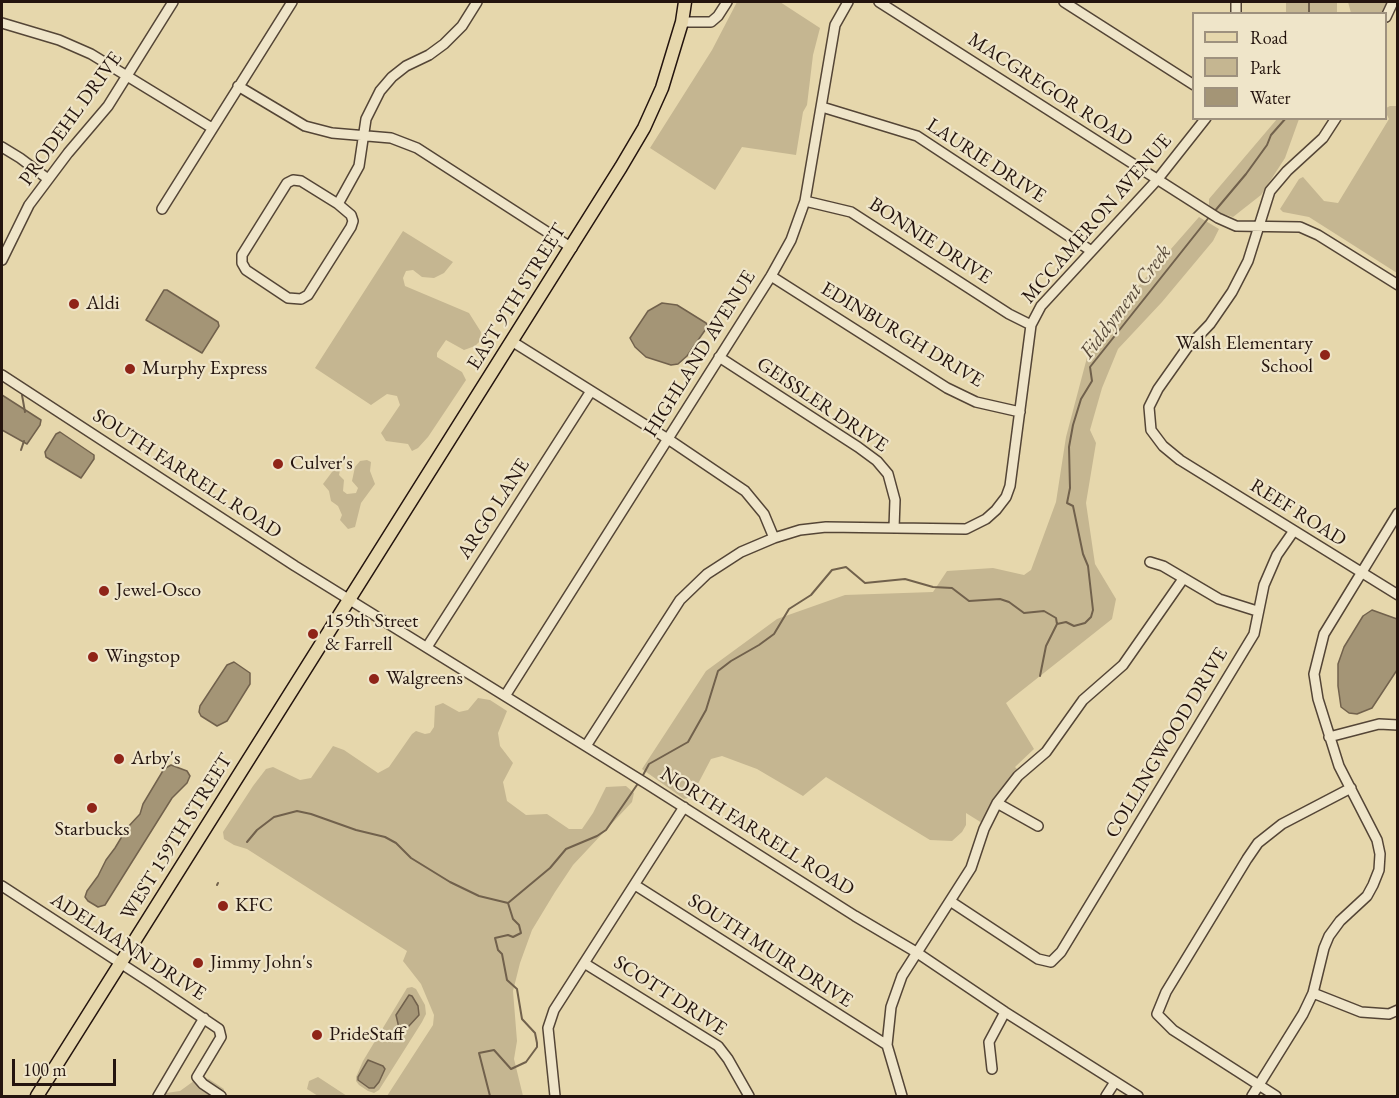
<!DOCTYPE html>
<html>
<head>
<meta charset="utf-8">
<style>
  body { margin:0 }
  #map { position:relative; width:1399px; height:1098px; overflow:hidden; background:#e6d7ac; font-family:"EB Garamond",serif }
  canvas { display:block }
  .frame { position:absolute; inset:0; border:3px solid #24140e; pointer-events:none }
  .legend { position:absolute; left:1192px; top:12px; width:195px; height:108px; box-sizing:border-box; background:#efe5c9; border:2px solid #9e917e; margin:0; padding:8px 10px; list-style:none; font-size:18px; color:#24140e }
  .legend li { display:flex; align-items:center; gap:12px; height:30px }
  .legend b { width:30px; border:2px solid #9e917e }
  .scale { position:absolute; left:12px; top:1059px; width:104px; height:27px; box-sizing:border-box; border:3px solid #24140e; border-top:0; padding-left:8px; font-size:18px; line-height:21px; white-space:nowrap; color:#24140e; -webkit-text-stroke:4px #efe5c9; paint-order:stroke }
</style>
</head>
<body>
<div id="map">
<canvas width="1399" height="1098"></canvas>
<div class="frame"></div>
<ul class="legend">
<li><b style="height:8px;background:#e6d7ac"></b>Road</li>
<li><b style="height:16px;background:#c5b691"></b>Park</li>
<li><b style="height:16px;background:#a49576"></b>Water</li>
</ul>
<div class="scale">100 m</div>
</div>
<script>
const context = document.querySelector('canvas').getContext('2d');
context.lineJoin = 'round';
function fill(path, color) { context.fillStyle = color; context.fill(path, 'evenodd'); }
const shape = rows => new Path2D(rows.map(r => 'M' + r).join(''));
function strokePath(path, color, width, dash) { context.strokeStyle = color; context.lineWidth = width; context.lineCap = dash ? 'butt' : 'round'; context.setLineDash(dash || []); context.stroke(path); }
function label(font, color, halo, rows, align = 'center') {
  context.font = font + ' "EB Garamond",serif'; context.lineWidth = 4.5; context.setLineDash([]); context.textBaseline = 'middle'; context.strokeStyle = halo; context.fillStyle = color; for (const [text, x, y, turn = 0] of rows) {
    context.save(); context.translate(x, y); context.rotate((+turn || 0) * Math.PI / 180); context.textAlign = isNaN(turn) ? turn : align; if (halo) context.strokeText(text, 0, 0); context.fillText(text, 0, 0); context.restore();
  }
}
const green = shape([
  [737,2,780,2,820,28,813,55,807,105,803,112,796,155,742,147,715,190,650,148,712,50],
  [1286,2,1337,2,1337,13,1286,13],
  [1348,2,1387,2,1381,14,1351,13],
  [1390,106,1398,106,1397,273,1309,217,1283,212,1280,209,1299,179,1303,177,1324,201,1338,203,1389,119,1386,113,1386,108],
  [1277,119,1299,119,1285,158,1261,195,1233,217,1223,214,1209,206,1209,199],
  [1199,217,1219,229,1213,241,1162,302,1118,349,1102,388,1090,430,1096,443,1086,503,1095,564,1116,599,1112,619,1006,703,1034,749,1015,767,1018,770,998,794,982,823,966,813,966,825,962,832,952,841,930,840,826,777,803,796,757,769,722,756,711,759,691,797,684,799,642,769,706,671,777,619,845,595,933,592,947,571,993,568,1024,575,1031,570,1056,502,1066,437,1089,350,1128,298],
  [403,231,453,262,444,273,434,278,422,277,413,270,406,271,403,278,405,286,469,313,481,332,480,341,475,346,464,350,446,340,437,353,437,357,462,372,466,380,428,437,418,448,412,451,408,444,386,441,381,433,400,405,397,396,387,394,371,405,315,368],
  [367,460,371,462,370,471,375,484,361,503,355,527,348,529,340,520,342,515,338,506,331,501,329,491,323,484,335,468,340,470,339,475,344,480,343,491,347,494,356,493,358,488,352,481,355,467,360,461],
  [478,698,490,700,507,711,498,733,500,746,513,763,503,782,507,801,526,815,547,814,569,829,582,829,593,813,606,787,626,786,634,793,632,802,573,865,555,892,532,930,520,963,513,991,517,1041,514,1059,523,1096,387,1096,433,1025,434,1015,421,984,403,961,407,951,247,849,234,845,224,839,223,832,253,786,266,769,273,767,300,780,311,778,333,746,344,750,378,773,389,767,412,734,416,731,425,734,430,733,434,727,435,706,443,703,459,712,468,710],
  [412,987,416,989,425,1005,426,1014,422,1022,379,1090,374,1093,368,1091,359,1085,356,1081,356,1077,363,1061,407,988],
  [318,1077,347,1096,318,1096,307,1089,309,1081],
  [198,1078,209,1079,224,1089,223,1096,165,1096,166,1093,180,1091]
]);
const water = shape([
  [164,290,167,290,218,322,219,326,202,353,146,320,164,290],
  [662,303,677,305,706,323,708,326,687,356,678,364,671,365,646,357,635,347,630,338,648,311,662,303],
  [2,395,41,420,40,425,27,444,2,430,2,395],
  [60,432,94,455,94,459,81,478,46,457,45,452,56,434,60,432],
  [1372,610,1397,619,1397,670,1372,708,1357,714,1349,713,1341,707,1338,686,1338,664,1344,647,1363,616,1372,610],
  [234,662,250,673,250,684,227,721,217,726,201,716,199,712,200,706,227,665,234,662],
  [171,765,187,771,190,776,187,783,172,798,105,905,98,907,88,901,85,897,87,891,98,876,106,860,115,848,127,828,140,814,143,804,164,769,171,765],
  [409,995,412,996,418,1006,419,1015,408,1027,399,1028,396,1015,409,995],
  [368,1060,383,1066,385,1069,379,1082,374,1088,369,1088,358,1080,358,1077,368,1060]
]);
const stream = shape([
  [1309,14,1309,2],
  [1214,212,1246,174,1267,145,1271,135,1286,118],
  [22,395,25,412],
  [21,450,24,441],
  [1057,624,1066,622,1074,626,1085,623,1091,617,1093,610,1088,566,1083,554,1073,506,1067,503,1070,488,1069,447,1073,425,1081,399,1092,381,1090,367,1210,216],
  [1040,676,1046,646,1057,624],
  [642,777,649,764,688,742,706,710,718,671,731,661,759,645,774,634,789,609,811,595,832,570,846,567,865,583,905,579,933,587,952,588,969,601,1000,599,1009,602,1024,613,1044,611,1056,618,1057,624],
  [247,842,257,830,274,817,297,811,311,814,356,830,385,837,396,843,411,858,450,882,479,896,508,903],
  [217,885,218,883],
  [508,903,550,868,566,849,597,836,606,830,639,782],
  [490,1096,479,1053,494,1050,511,1069,526,1062,537,1047,537,1043,535,1033,522,1019,517,989,507,980,502,954,498,950,495,938,508,935,513,937,521,933,519,925,513,919,508,903]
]);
const minor = shape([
  [879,2,1218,218,1236,226,1300,227,1318,235,1398,285],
  [1064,2,1194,85],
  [1236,2,1236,14],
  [1386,17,1393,2],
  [682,22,711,22,718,16,727,2],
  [2,23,59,40,91,54,212,128],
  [238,86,305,126,332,133,391,138,417,148,572,248],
  [822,107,917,136,1090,250],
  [1336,118,1323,138,1287,171,1270,191,1248,261,1232,292,1210,324,1187,348,1158,389,1149,407,1151,430,1163,446,1180,460,1398,595],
  [2,147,20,158,48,179],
  [805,201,851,212,1009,314,1031,325],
  [338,204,351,215,353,221,351,227,308,295,301,299,288,298,246,270,242,263,242,255,287,183,293,180,301,181,338,204,359,166,366,119,380,91,392,77,406,66,429,55,444,44,462,26,477,2],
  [162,209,292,2],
  [2,260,29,205,68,153,108,106,173,2],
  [771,276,947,388,976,402,1020,412],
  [513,342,668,439,745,491,764,514,774,538],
  [719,357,858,447,877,461,888,474,895,500,894,528],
  [2,375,295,566,647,784,855,916,916,952,1005,1012,1138,1096],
  [1150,562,1163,566,1219,599,1257,611],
  [427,647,591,391],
  [505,696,771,276,791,240,805,201,835,25,848,2],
  [1329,737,1379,724,1398,725],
  [586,746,680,600,707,574,741,552,774,538,800,530,826,527,966,529,986,519,996,510,1006,497,1010,486,1031,325,1041,306,1157,180,1206,118],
  [997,803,1038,826],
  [635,885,887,1045],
  [2,886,151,983,219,1029,221,1037,197,1077,203,1084,221,1096],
  [950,901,1038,959,1051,962,1061,952,1254,634,1264,585,1277,555,1293,532],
  [584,963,718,1046,728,1059,749,1096],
  [1313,993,1361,1012,1389,1014,1398,1010],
  [992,1069,989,1042,1005,1012],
  [158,1096,204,1018],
  [555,1096,548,1028,554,1010,684,807],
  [902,1096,887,1045,891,1007,902,976,971,868,984,829,997,803,1018,776,1046,752,1083,700,1123,665,1183,579],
  [1106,1096,1115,1082],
  [1252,1096,1303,1014,1313,993,1324,948,1329,936,1340,921,1367,896,1373,885,1379,870,1380,854,1377,840,1339,766,1318,699,1314,674,1324,634,1398,513],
  [1276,1096,1173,1030,1157,1014,1166,992,1247,859,1258,843,1282,824,1351,788]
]);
const major = shape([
  [37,1096,621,167,644,128,662,88,682,22,685,2]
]);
const markers = [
  [74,304,6,"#8f2418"],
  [1325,355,6,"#8f2418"],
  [130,369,6,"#8f2418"],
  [278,464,6,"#8f2418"],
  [104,591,6,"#8f2418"],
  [313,634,6,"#8f2418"],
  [93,657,6,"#8f2418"],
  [374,679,6,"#8f2418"],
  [119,759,6,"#8f2418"],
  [92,808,6,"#8f2418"],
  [223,906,6,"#8f2418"],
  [198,963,6,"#8f2418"],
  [317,1035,6,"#8f2418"]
];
const streetNames = [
  ["MACGREGOR ROAD",1050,90,33],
  ["PRODEHL DRIVE",71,119,-54],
  ["LAURIE DRIVE",986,161,33],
  ["MCCAMERON AVENUE",1097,219,-49],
  ["BONNIE DRIVE",930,241,33],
  ["EAST 9TH STREET",517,297,-58],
  ["EDINBURGH DRIVE",902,335,31],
  ["HIGHLAND AVENUE",700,354,-58],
  ["GEISSLER DRIVE",822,405,34],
  ["SOUTH FARRELL ROAD",187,474,33],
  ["ARGO LANE",494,509,-57],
  ["REEF ROAD",1298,513,32],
  ["COLLINGWOOD DRIVE",1167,743,-59],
  ["NORTH FARRELL ROAD",757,832,32],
  ["WEST 159TH STREET",177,837,-58],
  ["ADELMANN DRIVE",128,947,33],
  ["SOUTH MUIR DRIVE",770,951,33],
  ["SCOTT DRIVE",670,996,33]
];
const poiNames = [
  ["Aldi",86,304],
  ["Walsh Elementary",1313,344,"right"],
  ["School",1313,367,"right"],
  ["Murphy Express",142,369],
  ["Culver's",290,464],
  ["Jewel-Osco",116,591],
  ["159th Street",325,622],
  ["& Farrell",325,645],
  ["Wingstop",105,657],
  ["Walgreens",386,679],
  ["Arby's",131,759],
  ["Starbucks",92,830,"center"],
  ["KFC",235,906],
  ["Jimmy John's",210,963],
  ["PrideStaff",329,1035]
];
const waterNames = [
  ["Fiddyment Creek",1126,302,-53]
];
fill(green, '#c5b691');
fill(water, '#a49576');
strokePath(water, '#71614c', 1.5);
strokePath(stream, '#71614c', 2);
strokePath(minor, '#544536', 12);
strokePath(major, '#24140e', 15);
strokePath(minor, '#efe5c9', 9);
strokePath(major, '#e6d7ac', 12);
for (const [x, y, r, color] of markers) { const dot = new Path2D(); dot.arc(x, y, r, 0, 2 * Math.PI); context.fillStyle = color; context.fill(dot); strokePath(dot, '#efe5c9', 2); }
label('20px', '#24140e', '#efe5c9', streetNames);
label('20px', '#24140e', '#efe5c9', poiNames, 'left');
label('italic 21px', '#574838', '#efe5c9', waterNames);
</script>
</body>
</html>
